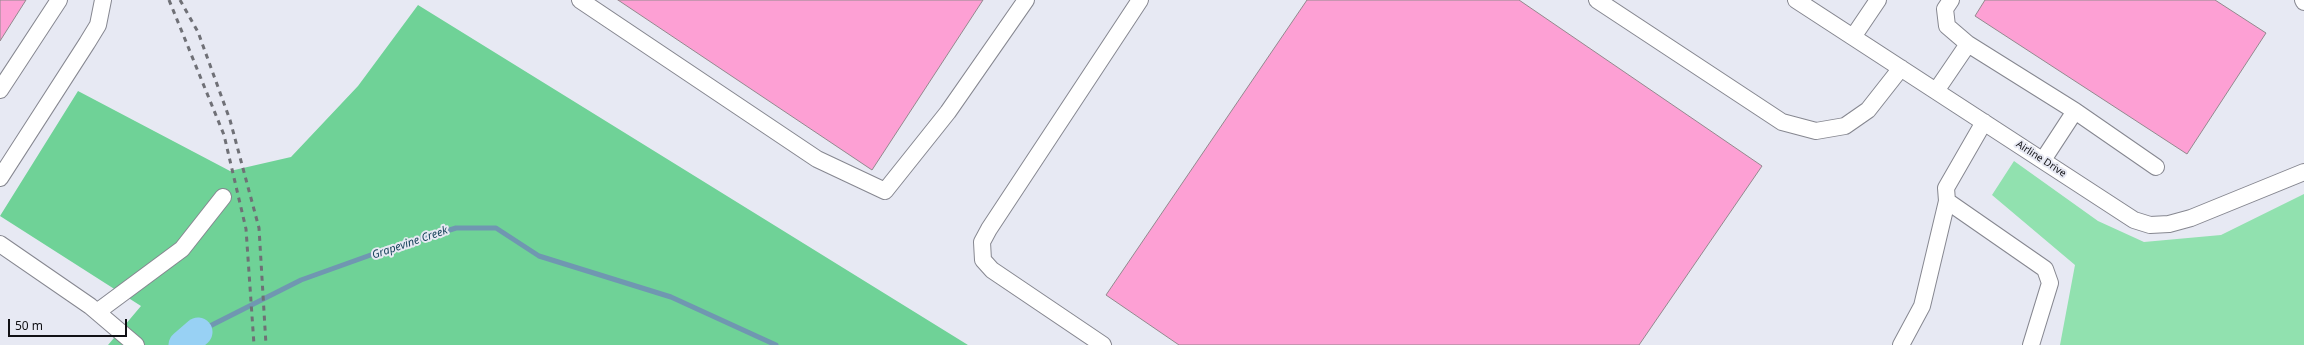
<!DOCTYPE html>
<html>
<head>
<meta charset="utf-8">
<style>
  body { margin:0 }
  #map { position:relative; width:2304px; height:345px; overflow:hidden; background:#e7e9f3; font-family:"Noto Sans",sans-serif }
  canvas { display:block }
  .scale { position:absolute; left:8px; top:319px; width:119px; height:18px; box-sizing:border-box; border:2px solid #111115; border-top:0; padding-left:5px; font-size:12px; line-height:14px; white-space:nowrap; color:#111115; -webkit-text-stroke:3px #e7e9f3; paint-order:stroke }
</style>
</head>
<body>
<div id="map">
<canvas width="2304" height="345"></canvas>
<div class="scale">50 m</div>
</div>
<script>
const context = document.querySelector('canvas').getContext('2d');
context.lineJoin = 'round';
function fill(path, color) { context.fillStyle = color; context.fill(path, 'evenodd'); }
const shape = rows => new Path2D(rows.map(r => 'M' + r).join(''));
function strokePath(path, color, width, dash) { context.strokeStyle = color; context.lineWidth = width; context.lineCap = dash ? 'butt' : 'round'; context.setLineDash(dash || []); context.stroke(path); }
function label(font, color, halo, rows, align = 'center') {
  context.font = font + ' "Noto Sans",sans-serif'; context.lineWidth = 4; context.setLineDash([]); context.textBaseline = 'middle'; context.strokeStyle = halo; context.fillStyle = color; for (const [text, x, y, turn = 0] of rows) {
    context.save(); context.translate(x, y); context.rotate((+turn || 0) * Math.PI / 180); context.textAlign = isNaN(turn) ? turn : align; if (halo) context.strokeText(text, 0, 0); context.fillText(text, 0, 0); context.restore();
  }
}
const green = shape([
  [2014,161,2098,221,2144,242,2221,235,2304,194,2304,345,2060,345,2075,265,1992,195]
]);
const forest = shape([
  [418,5,968,345,108,345,141,306,0,216,78,91,230,171,291,157,358,86]
]);
const stream = shape([
  [198,332,301,280,379,252,456,228,496,228,539,256,671,297,776,345]
]);
const river = shape([
  [183,345,198,332]
]);
const building = shape([
  [0,0,26,0,0,41,0,0],
  [618,0,983,0,872,170,618,0],
  [1307,0,1519,0,1762,166,1639,345,1179,345,1106,295,1307,0],
  [1985,0,2215,0,2266,33,2187,154,1975,16,1985,0]
]);
const minor = shape([
  [580,0,817,159,885,191,948,112,1026,0],
  [1597,0,1782,122,1816,131,1845,126,1868,110,1901,68],
  [1796,0,2134,220,2150,225,2169,224,2191,218,2304,172],
  [1951,0,1945,9,1947,26,1968,44],
  [2303,0,2304,2],
  [1853,37,1878,0],
  [0,90,59,0],
  [1936,91,1968,44,2075,111,2043,160],
  [2075,111,2156,167],
  [0,178,87,43,98,25,103,0],
  [1947,201,2045,269,2050,283,2031,345],
  [0,244,90,306,136,345],
  [97,312,182,249,223,197],
  [1103,345,992,270,983,260,982,242,989,229,1140,0],
  [1901,345,1922,306,1947,201,1946,188,1984,122]
]);
const rail = shape([
  [169,0,224,135,246,229,254,345],
  [180,0,198,32,230,120,259,228,266,345]
]);
const streetNames = [
  ["Airline Drive",2041,159,33]
];
const waterNames = [
  ["Grapevine Creek",410,243,-19]
];
fill(green, '#91e1af');
fill(forest, '#6fd297');
strokePath(stream, '#7097b1', 5);
strokePath(river, '#98d1f4', 29);
fill(building, '#fda0d4');
strokePath(building, '#93898e', 1);
strokePath(minor, '#868790', 18);
strokePath(minor, '#fff', 16);
strokePath(rail, '#6f7076', 3, [5, 5]);
label('10px', '#111115', '#e7e9f3', streetNames);
label('italic 11px', '#19445c', '#e7e9f3', waterNames);
</script>
</body>
</html>
